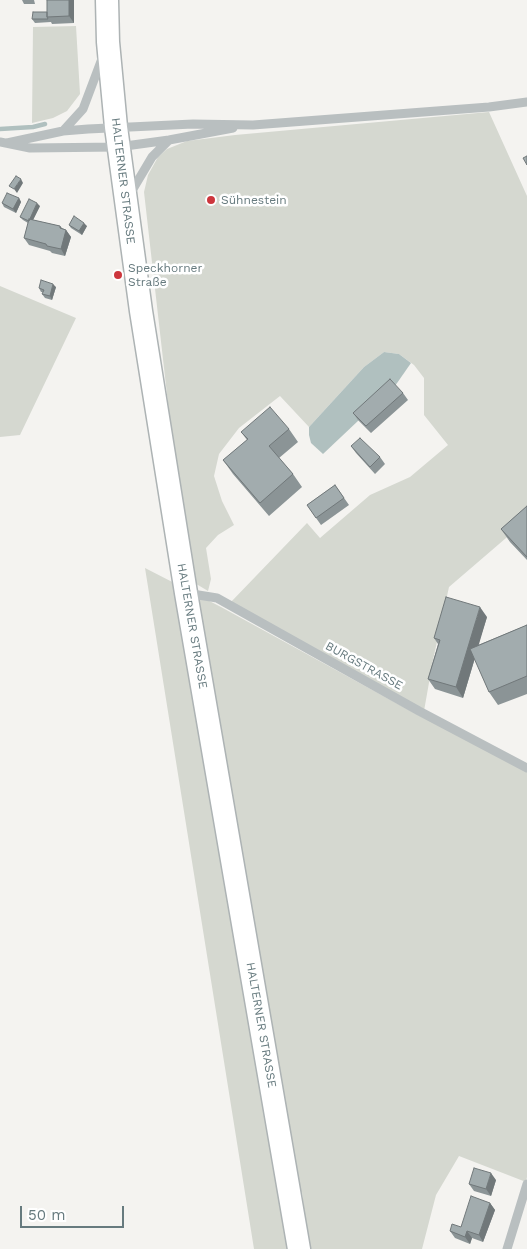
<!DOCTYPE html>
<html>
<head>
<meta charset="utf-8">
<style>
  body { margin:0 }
  #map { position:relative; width:527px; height:1249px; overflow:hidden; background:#f4f3f0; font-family:"Work Sans",sans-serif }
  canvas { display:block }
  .scale { position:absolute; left:20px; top:1206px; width:104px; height:22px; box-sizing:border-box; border:2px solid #667a7e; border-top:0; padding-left:6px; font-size:15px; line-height:18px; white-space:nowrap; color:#667a7e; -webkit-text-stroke:4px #fff; paint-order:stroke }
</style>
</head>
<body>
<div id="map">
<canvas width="527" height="1249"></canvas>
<div class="scale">50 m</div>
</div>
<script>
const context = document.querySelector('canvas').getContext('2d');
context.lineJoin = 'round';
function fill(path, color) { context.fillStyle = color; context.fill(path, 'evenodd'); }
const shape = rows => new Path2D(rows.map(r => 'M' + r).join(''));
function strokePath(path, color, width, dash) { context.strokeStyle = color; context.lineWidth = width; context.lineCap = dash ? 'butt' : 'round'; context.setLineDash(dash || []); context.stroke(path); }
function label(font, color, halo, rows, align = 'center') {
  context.font = font + ' "Work Sans",sans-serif'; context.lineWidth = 5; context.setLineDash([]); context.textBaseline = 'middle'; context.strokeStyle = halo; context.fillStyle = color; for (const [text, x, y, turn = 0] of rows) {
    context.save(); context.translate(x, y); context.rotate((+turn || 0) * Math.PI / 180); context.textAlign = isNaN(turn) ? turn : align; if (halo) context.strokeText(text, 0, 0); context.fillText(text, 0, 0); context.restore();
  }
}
const green = shape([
  [76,26,80,94,67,111,53,118,32,123,33,27],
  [489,112,527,196,527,520,449,587,433,660,424,711,230,603,307,523,320,538,370,495,410,477,448,445,424,415,424,378,414,365,399,354,384,352,364,367,309,427,280,396,239,428,219,454,214,476,222,501,234,525,218,535,206,548,211,579,208,591,188,579,144,192,148,175,158,157,167,149,187,141,235,135],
  [0,286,76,318,20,435,0,437],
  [145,568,221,607,418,715,527,770,527,1177,526,1182,459,1156,436,1195,422,1249,309,1249,302,1192,281,1193,289,1249,254,1249]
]);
const water = shape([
  [384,352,399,354,411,363,395,386,323,454,311,443,309,435,309,427,364,367]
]);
const stream = shape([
  [0,129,33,127,45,124]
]);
const minor = shape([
  [63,131,83,109,103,56],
  [0,142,30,148,118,147,169,140,233,128],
  [7,143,63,131,88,129,193,124,253,125,489,107,527,102],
  [130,194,152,157,169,140],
  [186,593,217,598,419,711,527,768],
  [507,1249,527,1184]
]);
const major = shape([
  [107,0,108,42,116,127,141,311,186,593,299,1249]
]);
const wall = shape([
  [22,0,34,0,35,4,24,4],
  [47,0,74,0,74,23,52,24,51,22,35,23,32,19,47,12],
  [19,198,21,202,16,213,4,207,2,203],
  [40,206,33,220,60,226,62,228,66,230,71,237,65,256,52,253,50,251,29,245,24,238,28,223,23,220,20,217],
  [69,225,87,226,82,235,71,228],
  [56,287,52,300,45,298,42,294,43,292,41,292,39,288],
  [403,393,408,400,371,433,358,420,353,413],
  [289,429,298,442,279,458,293,474,302,487,269,516,233,474,223,460,247,440,241,432],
  [351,446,380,457,385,464,375,474,356,453],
  [335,485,349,505,321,525,307,505],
  [527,506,527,560,510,542,501,529],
  [487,617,478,645,527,625,527,694,498,705,489,692,475,658,463,698,435,689,428,679,438,644,434,638],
  [496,1180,491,1196,474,1191,469,1184],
  [490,1203,495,1210,483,1242,472,1238,470,1244,455,1238,450,1231,461,1227]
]);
const shadedWall = shape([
  [69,0,74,0,74,23,69,16],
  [21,179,23,183,17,193,14,189],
  [19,198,21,202,16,213,13,209],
  [37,203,40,206,31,224,29,221],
  [84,223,87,226,82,235,79,231],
  [60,226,65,233,66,230,71,237,65,256,61,249],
  [53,284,56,287,52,300,50,296],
  [480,607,487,617,463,698,456,687],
  [491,1173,496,1180,491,1196,486,1189],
  [490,1203,495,1210,483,1242,479,1235],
  [467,1231,472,1238,470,1244,465,1237]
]);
const building = shape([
  [47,0,69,0,69,16,47,17,47,0],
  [33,12,47,12,47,17,48,19,32,19,33,12],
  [527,156,527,165,523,158,527,156],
  [16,176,21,179,14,189,9,186,16,176],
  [7,193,19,198,13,209,2,203,7,193],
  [29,199,37,203,29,221,20,217,29,199],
  [74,216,84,223,79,231,69,225,74,216],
  [29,219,60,226,60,228,66,230,61,249,47,246,46,244,24,238,29,219],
  [41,280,53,284,50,296,42,294,44,290,39,288,41,280],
  [390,379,403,393,366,426,353,413,390,379],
  [270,407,289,429,269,446,293,474,260,503,223,460,248,439,241,432,270,407],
  [360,438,380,457,370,467,351,446,360,438],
  [335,485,344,498,316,518,307,505,335,485],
  [527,506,527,557,501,529,527,506],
  [446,597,480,607,456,687,428,679,440,640,434,638,446,597],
  [527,625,527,676,489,692,470,649,527,625],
  [474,1168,491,1173,486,1189,469,1184,474,1168],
  [471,1196,490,1203,479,1235,467,1231,465,1237,450,1231,452,1224,461,1227,471,1196]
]);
const markers = [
  [211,200,5,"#cd363d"],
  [118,275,5,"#cd363d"]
];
const streetNames = [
  ["HALTERNER STRASSE",123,181,83],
  ["HALTERNER STRASSE",192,626,80],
  ["BURGSTRASSE",364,666,29],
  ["HALTERNER STRASSE",261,1025,80]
];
const poiNames = [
  ["Sühnestein",221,200],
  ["Speckhorner",128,268],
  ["Straße",128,282]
];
fill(green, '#d5d8d0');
fill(water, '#b0c0bf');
strokePath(stream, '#b0c0bf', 4.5);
strokePath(major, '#adb3b4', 25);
strokePath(minor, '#b9bfc0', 9);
strokePath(major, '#fff', 22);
fill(wall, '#8b9496');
fill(shadedWall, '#71787a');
fill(building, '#a2acae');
strokePath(building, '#71787a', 1);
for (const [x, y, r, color] of markers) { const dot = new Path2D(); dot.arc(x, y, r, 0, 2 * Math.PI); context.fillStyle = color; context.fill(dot); strokePath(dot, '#fff', 2); }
label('12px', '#667a7e', '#fff', streetNames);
label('12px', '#667a7e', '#fff', poiNames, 'left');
</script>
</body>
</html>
